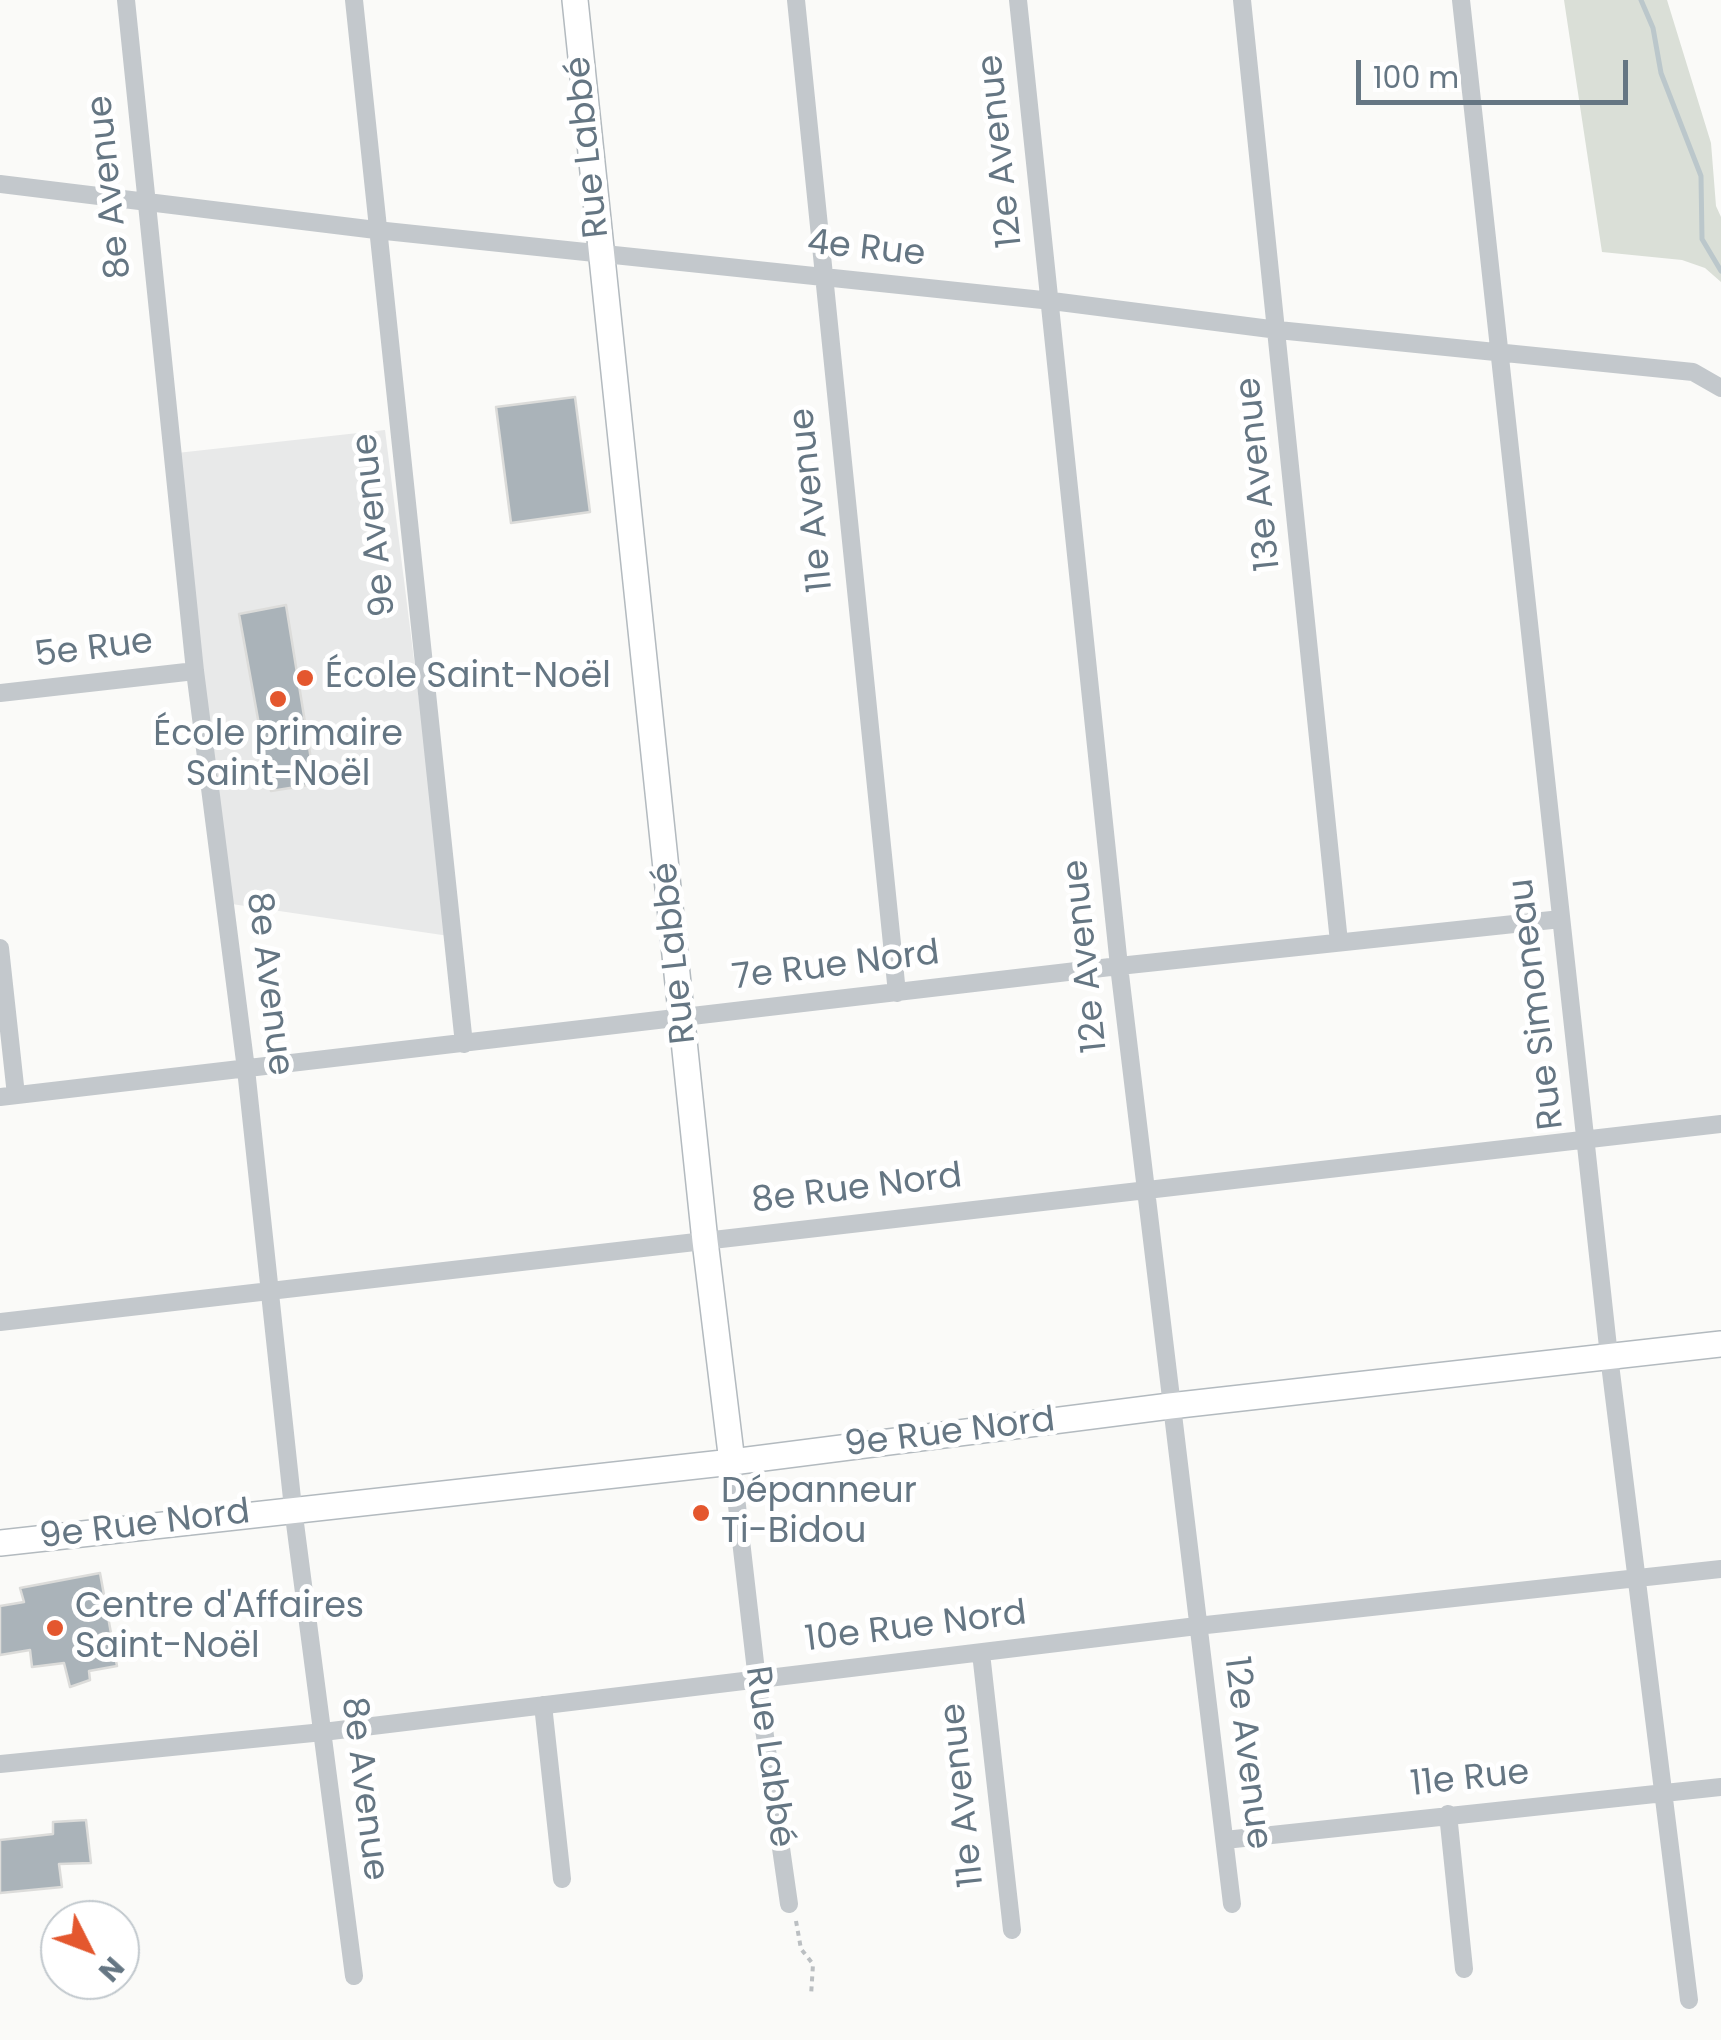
<!DOCTYPE html>
<html>
<head>
<meta charset="utf-8">
<style>
  body { margin:0 }
  #map { position:relative; width:1721px; height:2040px; overflow:hidden; background:#fafaf8; font-family:Poppins,sans-serif }
  canvas { display:block }
  .north { position:absolute; left:40px; top:1900px; width:100px; height:100px; box-sizing:border-box; background:#fff; border:2px solid #c1c8cd; border-radius:50%; rotate:132deg; font-size:28px; font-weight:700; line-height:40px; text-align:center; color:#657683 }
  .north::after { content:''; display:block; margin:auto; width:35px; height:45px; background:#e4572e; clip-path:polygon(50% 0,100% 100%,50% 72%,0 100%) }
  .scale { position:absolute; left:1356px; top:60px; width:272px; height:45px; box-sizing:border-box; border:5px solid #657683; border-top:0; padding-left:12px; font-size:30px; line-height:35px; white-space:nowrap; color:#657683; -webkit-text-stroke:8px #fff; paint-order:stroke }
</style>
</head>
<body>
<div id="map">
<canvas width="1721" height="2040"></canvas>
<div class="north">N</div>
<div class="scale">100 m</div>
</div>
<script>
const context = document.querySelector('canvas').getContext('2d');
context.lineJoin = 'round';
function fill(path, color) { context.fillStyle = color; context.fill(path, 'evenodd'); }
const shape = rows => new Path2D(rows.map(r => 'M' + r).join(''));
function strokePath(path, color, width, dash) { context.strokeStyle = color; context.lineWidth = width; context.lineCap = dash ? 'butt' : 'round'; context.setLineDash(dash || []); context.stroke(path); }
function label(font, color, halo, rows, align = 'center') {
  context.font = font + ' Poppins,sans-serif'; context.lineWidth = 10; context.setLineDash([]); context.textBaseline = 'middle'; context.strokeStyle = halo; context.fillStyle = color; for (const [text, x, y, turn = 0] of rows) {
    context.save(); context.translate(x, y); context.rotate((+turn || 0) * Math.PI / 180); context.textAlign = isNaN(turn) ? turn : align; if (halo) context.strokeText(text, 0, 0); context.fillText(text, 0, 0); context.restore();
  }
}
const built = shape([
  [385,430,449,936,218,902,168,454]
]);
const green = shape([
  [1564,0,1667,0,1711,143,1716,206,1721,217,1721,282,1705,268,1682,260,1602,252]
]);
const stream = shape([
  [1641,0,1653,28,1661,73,1701,176,1702,239,1721,271]
]);
const building = shape([
  [575,397,590,512,511,523,496,407,575,397],
  [286,605,315,784,271,791,239,614,286,605],
  [100,1573,117,1666,89,1671,90,1680,70,1687,64,1663,32,1667,30,1650,0,1655,0,1606,24,1602,20,1588,100,1573],
  [86,1820,91,1863,59,1864,62,1887,0,1893,0,1840,53,1834,53,1822,86,1820]
]);
const path = shape([
  [796,1921,801,1949,813,1964,811,1996]
]);
const street = shape([
  [126,0,195,671,246,1069,293,1508,354,1976],
  [354,0,464,1044],
  [796,0,897,993],
  [1018,0,1119,966,1232,1904],
  [1242,0,1339,942],
  [1461,0,1609,1356,1689,2000],
  [0,184,376,230,1052,301,1278,330,1693,372,1721,388],
  [0,693,195,671],
  [0,948,16,1095],
  [0,1097,1119,966,1561,919],
  [0,1322,1721,1124],
  [732,1462,757,1680,789,1904],
  [981,1653,1012,1930],
  [543,1705,562,1879],
  [0,1764,323,1732,1197,1626,1721,1569],
  [1448,1814,1464,1969],
  [1225,1840,1721,1787]
]);
const secondary = shape([
  [575,0,705,1241,732,1462],
  [0,1543,732,1462,1170,1406,1721,1344]
]);
const markers = [
  [305,678,10,"#e4572e"],
  [278,699,10,"#e4572e"],
  [701,1513,10,"#e4572e"],
  [55,1628,10,"#e4572e"]
];
const streetNames = [
  ["Rue Labbé",589,147,-96],
  ["12e Avenue",1002,151,-96],
  ["8e Avenue",111,187,-96],
  ["4e Rue",866,250,6],
  ["13e Avenue",1260,474,-96],
  ["11e Avenue",813,500,-96],
  ["9e Avenue",376,525,-96],
  ["5e Rue",94,650,-7],
  ["Rue Labbé",676,953,-96],
  ["12e Avenue",1087,956,-96],
  ["7e Rue Nord",836,967,-7],
  ["8e Avenue",268,984,83],
  ["Rue Simoneau",1538,1004,-97],
  ["8e Rue Nord",857,1190,-7],
  ["9e Rue Nord",950,1434,-7],
  ["9e Rue Nord",145,1526,-7],
  ["10e Rue Nord",916,1628,-7],
  ["12e Avenue",1246,1753,83],
  ["Rue Labbé",768,1757,82],
  ["11e Rue",1470,1780,-6],
  ["8e Avenue",363,1789,83],
  ["11e Avenue",964,1795,-96]
];
const poiNames = [
  ["École Saint-Noël",325,678],
  ["École primaire",278,736,"center"],
  ["Saint-Noël",278,776,"center"],
  ["Dépanneur",721,1493],
  ["Ti-Bidou",721,1533],
  ["Centre d'Affaires",75,1608],
  ["Saint-Noël",75,1648]
];
fill(built, '#e8e9e9');
fill(green, '#dadfd7');
strokePath(stream, '#bbc7cb', 5);
fill(building, '#aab3b9');
strokePath(building, '#dcdcda', 2.5);
strokePath(secondary, '#b3babf', 28);
strokePath(path, '#bbbfc2', 4, [5, 5]);
strokePath(street, '#c3c8cc', 18);
strokePath(secondary, '#fff', 25);
for (const [x, y, r, color] of markers) { const dot = new Path2D(); dot.arc(x, y, r, 0, 2 * Math.PI); context.fillStyle = color; context.fill(dot); strokePath(dot, '#fff', 4); }
label('35px', '#657683', '#fff', streetNames);
label('35px', '#657683', '#fff', poiNames, 'left');
</script>
</body>
</html>
